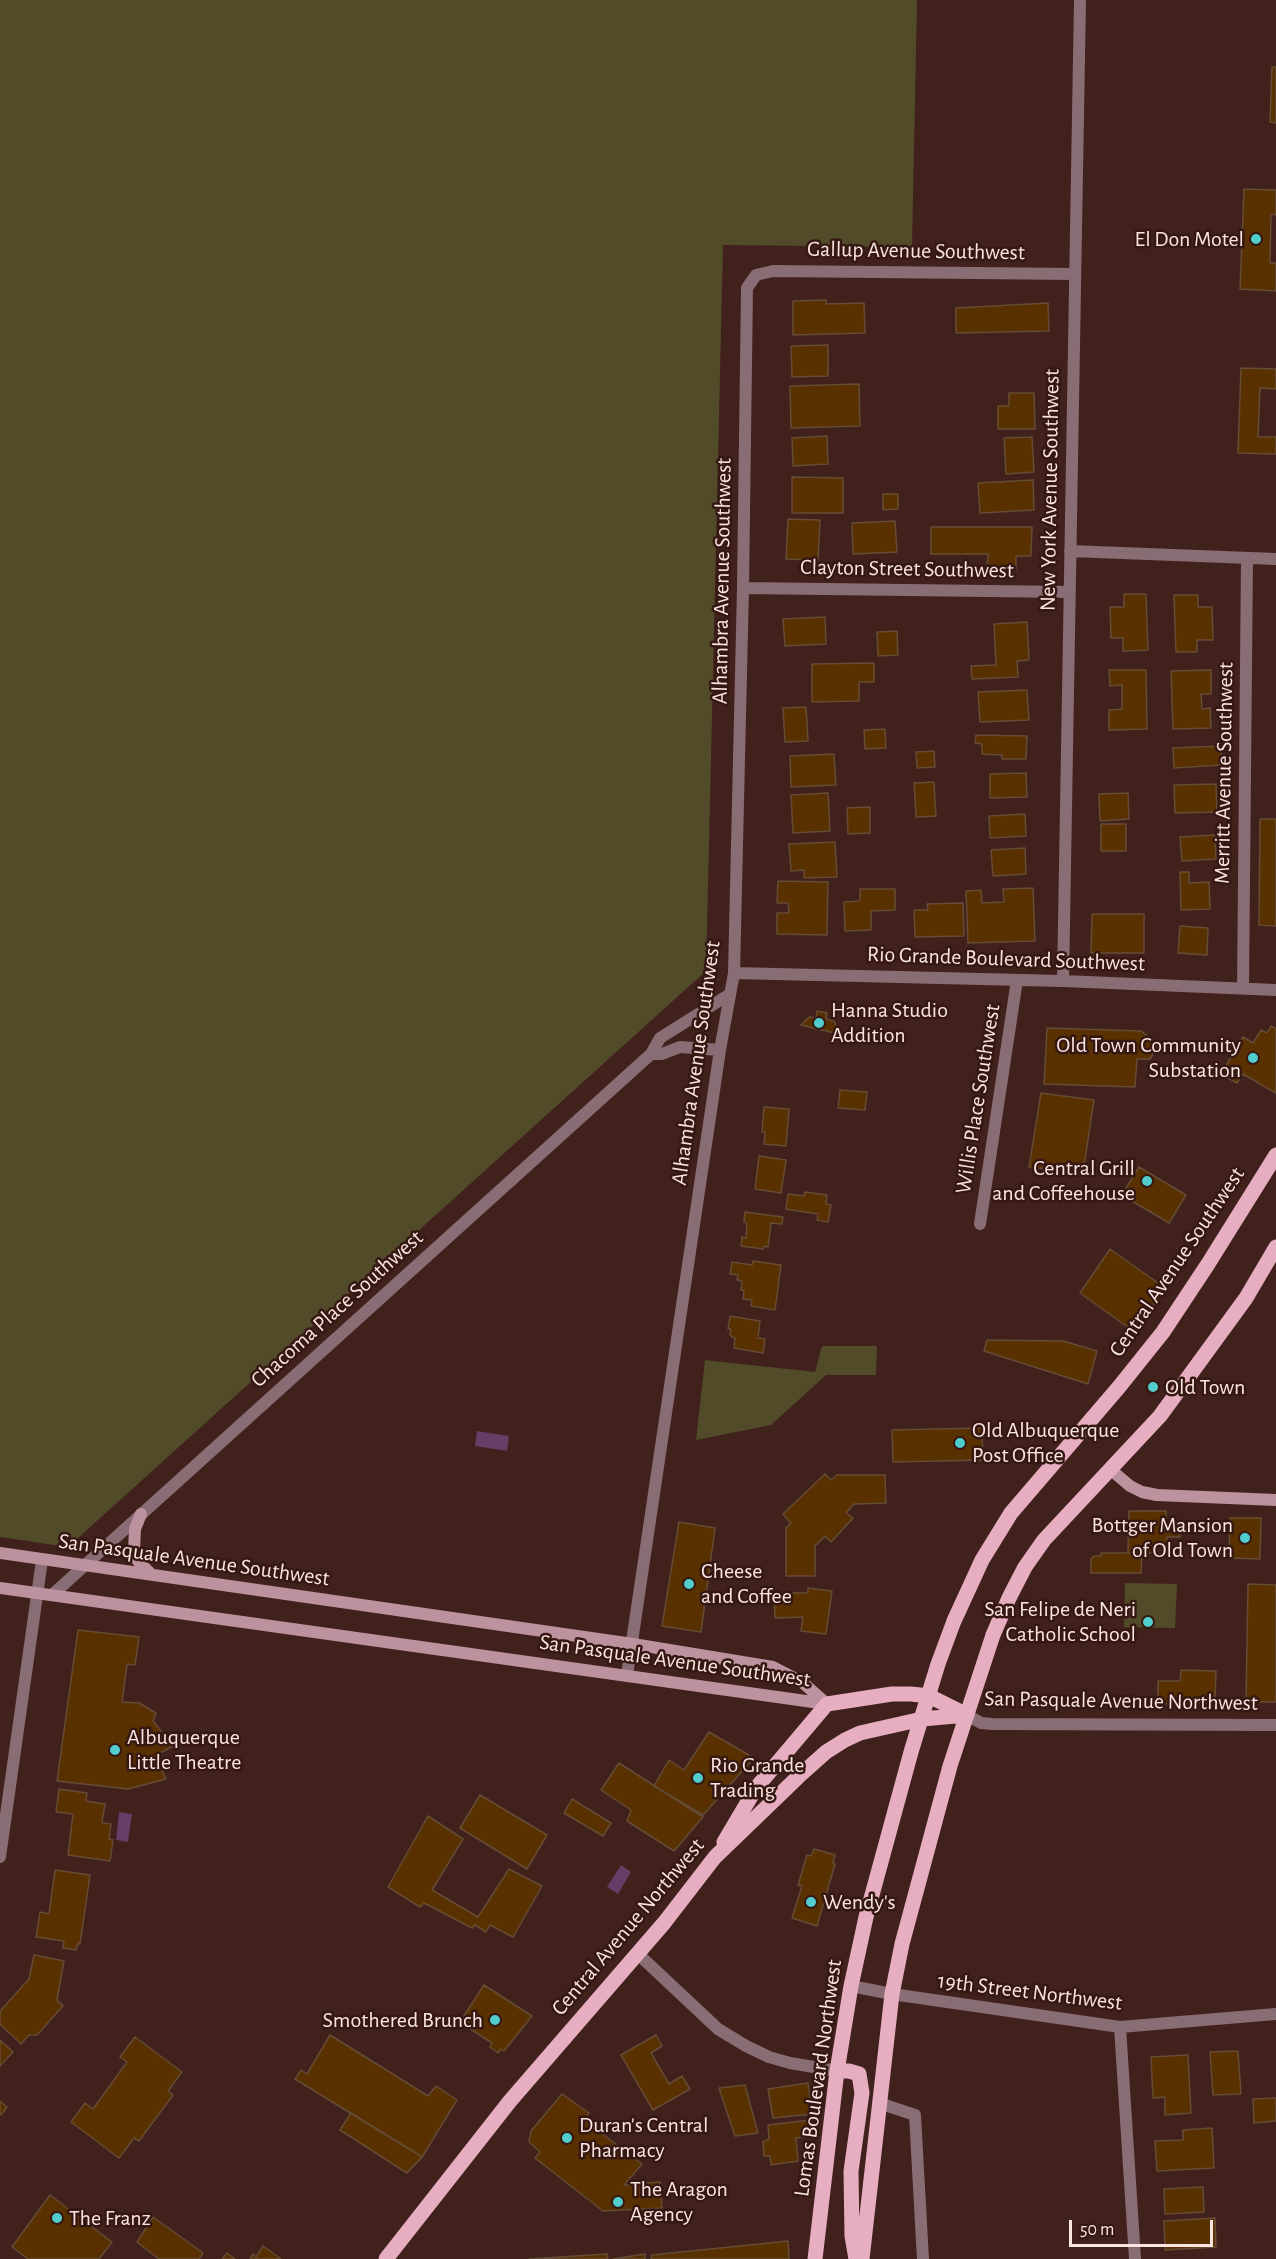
<!DOCTYPE html>
<html>
<head>
<meta charset="utf-8">
<style>
  body { margin:0 }
  #map { position:relative; width:1276px; height:2259px; overflow:hidden; background:#41211c; font-family:"Alegreya Sans",sans-serif }
  canvas { display:block }
  .scale { position:absolute; left:1069px; top:2220px; width:144px; height:27px; box-sizing:border-box; border:3px solid #fae4e0; border-top:0; padding-left:8px; font-size:18px; line-height:21px; white-space:nowrap; color:#fae4e0; -webkit-text-stroke:4px #361813; paint-order:stroke }
</style>
</head>
<body>
<div id="map">
<canvas width="1276" height="2259"></canvas>
<div class="scale">50 m</div>
</div>
<script>
const context = document.querySelector('canvas').getContext('2d');
context.lineJoin = 'round';
function fill(path, color) { context.fillStyle = color; context.fill(path, 'evenodd'); }
const shape = rows => new Path2D(rows.map(r => 'M' + r).join(''));
function strokePath(path, color, width, dash) { context.strokeStyle = color; context.lineWidth = width; context.lineCap = dash ? 'butt' : 'round'; context.setLineDash(dash || []); context.stroke(path); }
function label(font, color, halo, rows, align = 'center') {
  context.font = font + ' "Alegreya Sans",sans-serif'; context.lineWidth = 5; context.setLineDash([]); context.textBaseline = 'middle'; context.strokeStyle = halo; context.fillStyle = color; for (const [text, x, y, turn = 0] of rows) {
    context.save(); context.translate(x, y); context.rotate((+turn || 0) * Math.PI / 180); context.textAlign = isNaN(turn) ? turn : align; if (halo) context.strokeText(text, 0, 0); context.fillText(text, 0, 0); context.restore();
  }
}
const green = shape([
  [0,0,917,0,912,247,723,245,706,971,68,1547,0,1537],
  [822,1346,877,1346,876,1375,826,1375,771,1425,696,1440,705,1360,815,1372],
  [1125,1583,1177,1584,1175,1628,1124,1627]
]);
const water = shape([
  [477,1431,509,1436,507,1451,475,1446],
  [119,1812,132,1814,128,1842,116,1840],
  [621,1865,631,1872,618,1894,607,1887]
]);
const building = shape([
  [1272,67,1276,67,1276,123,1270,122,1272,67],
  [1244,189,1276,190,1276,215,1271,214,1270,263,1276,263,1276,291,1240,289,1244,189],
  [826,300,826,304,864,303,865,333,793,335,793,301,826,300],
  [1048,303,1049,331,956,333,956,308,1048,303],
  [828,345,828,376,792,377,791,346,828,345],
  [1241,368,1276,369,1276,389,1260,388,1258,437,1276,437,1276,454,1238,453,1241,368],
  [859,384,860,426,791,428,790,386,859,384],
  [1009,393,1034,393,1035,429,998,429,998,406,1009,406,1009,393],
  [827,436,828,464,793,466,792,438,827,436],
  [1032,437,1034,472,1006,474,1004,438,1032,437],
  [792,477,843,478,843,513,792,513,792,477],
  [1033,480,1034,510,980,513,978,483,1033,480],
  [883,494,898,494,898,509,883,510,883,494],
  [788,519,820,520,818,560,786,559,788,519],
  [895,521,897,552,853,554,852,523,895,521],
  [931,527,1032,527,1031,556,1016,556,1016,569,987,569,988,554,931,554,931,527],
  [1124,594,1146,594,1148,650,1123,651,1123,638,1111,638,1110,607,1124,607,1124,594],
  [1174,595,1198,595,1198,607,1212,607,1213,640,1197,640,1197,652,1176,652,1174,595],
  [825,617,826,644,785,646,783,619,825,617],
  [1027,622,1029,660,1017,661,1018,677,972,679,971,666,996,665,994,624,1027,622],
  [897,631,898,655,878,656,877,632,897,631],
  [874,663,874,682,859,682,859,701,812,702,812,664,874,663],
  [1109,670,1146,670,1147,729,1109,730,1109,710,1122,709,1122,685,1110,686,1109,670],
  [1211,670,1211,694,1201,694,1202,709,1210,708,1211,728,1173,729,1171,671,1211,670],
  [1027,690,1029,720,980,722,978,692,1027,690],
  [806,707,808,741,785,742,783,708,806,707],
  [885,729,886,748,865,749,864,730,885,729],
  [976,735,1027,736,1026,759,1002,759,1002,755,982,754,982,744,975,743,976,735],
  [1221,746,1222,765,1174,768,1173,748,1221,746],
  [934,751,935,767,917,768,916,752,934,751],
  [834,754,836,785,791,787,790,756,834,754],
  [1026,773,1027,797,990,798,990,774,1026,773],
  [934,782,936,816,916,817,914,783,934,782],
  [1216,784,1217,812,1175,813,1174,785,1216,784],
  [828,793,830,831,793,833,791,795,828,793],
  [1128,793,1129,819,1100,821,1099,794,1128,793],
  [870,807,870,833,848,834,847,808,870,807],
  [1025,814,1026,836,990,838,989,816,1025,814],
  [1260,819,1276,819,1276,926,1259,925,1260,819],
  [1101,824,1126,824,1126,851,1101,851,1101,824],
  [1215,835,1216,859,1182,861,1180,837,1215,835],
  [835,842,837,877,804,878,804,870,791,871,789,844,835,842],
  [1025,848,1026,874,993,876,991,850,1025,848],
  [1180,872,1189,872,1189,883,1209,882,1210,909,1181,910,1180,872],
  [778,881,828,882,827,935,777,934,777,913,789,913,788,903,777,903,778,881],
  [1033,888,1035,941,968,943,966,891,981,890,982,903,1004,902,1003,889,1033,888],
  [860,889,895,889,895,910,871,911,871,930,845,931,844,902,860,901,860,889],
  [963,903,964,936,915,937,914,910,928,910,927,904,963,903],
  [1092,914,1144,914,1144,953,1091,953,1092,914],
  [1180,926,1208,928,1207,955,1178,953,1180,926],
  [817,1011,827,1013,826,1019,834,1021,839,1034,801,1025,809,1017,816,1018,817,1011],
  [1271,1026,1276,1029,1276,1093,1243,1074,1237,1083,1221,1074,1243,1037,1253,1043,1261,1030,1267,1033,1271,1026],
  [1047,1028,1141,1031,1159,1044,1150,1059,1137,1059,1135,1087,1044,1084,1047,1028],
  [840,1090,867,1092,865,1110,838,1108,840,1090],
  [1041,1093,1094,1100,1083,1173,1029,1167,1041,1093],
  [764,1107,789,1109,786,1146,764,1144,765,1132,762,1132,764,1107],
  [759,1156,786,1160,781,1193,755,1189,759,1156],
  [1139,1167,1186,1195,1169,1223,1122,1195,1139,1167],
  [805,1192,827,1195,826,1204,831,1205,828,1222,817,1220,818,1214,786,1209,788,1194,804,1196,805,1192],
  [745,1212,783,1217,782,1224,771,1223,768,1247,764,1246,763,1249,741,1246,742,1237,746,1238,747,1223,744,1222,745,1212],
  [1110,1249,1165,1288,1136,1330,1133,1331,1080,1293,1110,1249],
  [753,1261,781,1265,775,1310,751,1306,752,1300,743,1299,744,1290,741,1290,742,1281,737,1280,738,1275,730,1274,732,1262,752,1265,753,1261],
  [730,1316,760,1321,758,1338,765,1339,763,1353,734,1348,735,1338,732,1337,730,1335,731,1329,728,1329,730,1316],
  [987,1340,1063,1341,1097,1351,1088,1384,984,1351,987,1340],
  [982,1428,983,1460,893,1462,892,1430,982,1428],
  [825,1474,831,1480,837,1475,885,1475,886,1503,854,1504,846,1513,853,1518,831,1542,825,1536,815,1546,815,1576,786,1576,786,1528,791,1523,783,1514,825,1474],
  [1129,1511,1166,1511,1166,1523,1172,1529,1180,1529,1180,1537,1167,1537,1167,1543,1155,1544,1155,1553,1128,1553,1129,1511],
  [1230,1518,1261,1518,1260,1559,1229,1558,1230,1518],
  [679,1522,715,1528,701,1632,662,1626,679,1522],
  [1101,1553,1142,1553,1141,1573,1091,1573,1091,1559,1094,1556,1101,1556,1101,1553],
  [1248,1584,1276,1585,1276,1702,1246,1702,1248,1584],
  [808,1588,832,1591,826,1634,801,1631,803,1617,775,1618,774,1593,808,1593,808,1588],
  [78,1630,139,1637,135,1665,127,1664,122,1702,139,1703,156,1713,153,1721,173,1746,155,1756,166,1779,128,1789,57,1781,78,1630],
  [1181,1670,1216,1671,1215,1703,1158,1704,1158,1681,1180,1681,1181,1670],
  [709,1732,754,1758,703,1815,654,1786,669,1760,684,1770,709,1732],
  [619,1763,703,1817,674,1851,627,1821,631,1810,601,1790,619,1763],
  [59,1789,87,1793,86,1801,105,1804,102,1823,111,1824,109,1839,113,1840,110,1861,68,1855,73,1814,56,1812,59,1789],
  [480,1795,547,1835,527,1869,460,1828,480,1795],
  [572,1799,611,1823,603,1836,564,1813,572,1799],
  [428,1816,463,1839,432,1890,478,1917,509,1869,542,1886,513,1937,490,1925,486,1932,475,1925,472,1928,424,1903,420,1907,388,1887,428,1816],
  [814,1849,835,1855,833,1863,835,1864,817,1926,792,1918,802,1886,798,1885,807,1855,811,1856,814,1849],
  [55,1870,90,1875,80,1944,78,1943,76,1950,63,1948,64,1941,36,1937,40,1912,49,1914,55,1870],
  [34,1955,64,1961,57,2000,63,2006,37,2035,29,2035,21,2044,0,2024,0,2011,29,1979,34,1955],
  [484,1985,532,2016,504,2051,501,2049,498,2053,490,2047,492,2043,460,2022,484,1985],
  [330,2035,428,2096,436,2086,457,2100,422,2157,295,2079,301,2070,307,2074,330,2035],
  [656,2035,662,2046,651,2053,669,2084,682,2076,690,2089,653,2110,621,2055,656,2035],
  [135,2037,182,2072,168,2091,173,2095,139,2141,134,2138,119,2158,71,2122,85,2103,93,2109,127,2062,120,2057,135,2037],
  [0,2040,13,2052,0,2066,0,2040],
  [1238,2051,1241,2094,1213,2095,1210,2052,1238,2051],
  [1188,2055,1191,2113,1165,2115,1165,2097,1153,2098,1151,2057,1188,2055],
  [808,2083,812,2114,773,2118,768,2089,808,2083],
  [745,2085,758,2133,735,2136,719,2088,745,2085],
  [562,2094,589,2113,584,2120,642,2164,624,2185,660,2182,662,2208,603,2211,535,2158,540,2152,529,2142,531,2131,562,2094],
  [1276,2098,1276,2121,1254,2123,1253,2099,1276,2098],
  [0,2101,7,2107,1,2115,0,2114,0,2101],
  [351,2113,422,2157,407,2173,340,2130,351,2113],
  [811,2120,811,2136,796,2138,798,2161,771,2165,770,2156,764,2156,763,2142,769,2139,768,2125,811,2120],
  [1212,2128,1214,2168,1157,2171,1155,2141,1183,2140,1183,2130,1212,2128],
  [1203,2187,1204,2212,1165,2214,1164,2189,1203,2187],
  [50,2195,112,2242,99,2259,28,2259,12,2247,50,2195],
  [153,2217,203,2253,199,2259,159,2259,137,2242,153,2217],
  [1215,2218,1216,2247,1165,2250,1164,2221,1215,2218],
  [788,2241,789,2259,651,2259,652,2255,788,2241],
  [263,2246,281,2259,250,2259,253,2254,256,2257,263,2246],
  [227,2253,235,2259,222,2259,227,2253],
  [607,2254,608,2259,529,2259,607,2254],
  [645,2254,645,2259,613,2259,645,2254]
]);
const street = shape([
  [1070,551,1276,559],
  [743,588,1070,592],
  [734,973,1063,981,1276,990],
  [1063,981,1080,0],
  [1243,988,1247,558],
  [651,1054,662,1054,680,1047,720,1050],
  [980,1224,1017,980],
  [52,1595,651,1054,660,1038,730,994],
  [627,1675,720,1050,734,973,743,588,747,288,756,275,773,271,1075,274],
  [967,1715,981,1723,992,1724,1276,1725],
  [0,1857,42,1560],
  [637,1953,718,2029,746,2046,769,2057,790,2063,837,2071],
  [851,1986,892,1994,1120,2027,1276,2014],
  [1120,2027,1135,2259],
  [882,2104,915,2115,923,2259]
]);
const secondary = shape([
  [1110,1469,1130,1486,1142,1492,1157,1495,1276,1500],
  [141,1514,135,1529,134,1550,138,1561,151,1574],
  [0,1553,633,1644,773,1667,802,1682,827,1704],
  [0,1588,827,1704]
]);
const primary = shape([
  [724,1842,756,1788,827,1704,892,1694,911,1694,929,1696,967,1715],
  [837,2071,849,2071,859,2074,862,2093,851,2171,852,2236,856,2259],
  [386,2259,510,2101,664,1923,715,1857,798,1777,826,1752,845,1740,860,1733,922,1719,967,1715],
  [815,2259,837,2071,851,1986,866,1917,911,1752,938,1664,954,1621,982,1560,1011,1513,1119,1387,1163,1332,1208,1264,1276,1155],
  [862,2259,892,1994,902,1944,950,1766,993,1635,1009,1598,1025,1567,1044,1540,1160,1416,1246,1298,1276,1247]
]);
const markers = [
  [1256,239,6,"#52cdce"],
  [819,1023,6,"#52cdce"],
  [1253,1058,6,"#52cdce"],
  [1147,1181,6,"#52cdce"],
  [1153,1387,6,"#52cdce"],
  [960,1443,6,"#52cdce"],
  [1245,1538,6,"#52cdce"],
  [689,1584,6,"#52cdce"],
  [1148,1622,6,"#52cdce"],
  [115,1750,6,"#52cdce"],
  [698,1778,6,"#52cdce"],
  [811,1902,6,"#52cdce"],
  [495,2020,6,"#52cdce"],
  [567,2138,6,"#52cdce"],
  [618,2202,6,"#52cdce"],
  [57,2218,6,"#52cdce"]
];
const poiNames = [
  ["El Don Motel",1244,239,"right"],
  ["Hanna Studio",831,1010],
  ["Addition",831,1035],
  ["Old Town Community",1241,1045,"right"],
  ["Substation",1241,1070,"right"],
  ["Central Grill",1135,1168,"right"],
  ["and Coffeehouse",1135,1193,"right"],
  ["Old Town",1165,1387],
  ["Old Albuquerque",972,1430],
  ["Post Office",972,1455],
  ["Bottger Mansion",1233,1525,"right"],
  ["of Old Town",1233,1550,"right"],
  ["Cheese",701,1571],
  ["and Coffee",701,1596],
  ["San Felipe de Neri",1136,1609,"right"],
  ["Catholic School",1136,1634,"right"],
  ["Albuquerque",127,1737],
  ["Little Theatre",127,1762],
  ["Rio Grande",710,1765],
  ["Trading",710,1790],
  ["Wendy's",823,1902],
  ["Smothered Brunch",483,2020,"right"],
  ["Duran's Central",579,2125],
  ["Pharmacy",579,2150],
  ["The Aragon",630,2189],
  ["Agency",630,2214],
  ["The Franz",69,2218]
];
const streetNames = [
  ["Gallup Avenue Southwest",916,251,1],
  ["New York Avenue Southwest",1050,490,-89],
  ["Clayton Street Southwest",907,569,1],
  ["Alhambra Avenue Southwest",722,581,-89],
  ["Merritt Avenue Southwest",1224,773,-89],
  ["Rio Grande Boulevard Southwest",1006,959,2],
  ["Alhambra Avenue Southwest",696,1063,-82],
  ["Willis Place Southwest",978,1099,-81],
  ["Central Avenue Southwest",1177,1262,-56],
  ["Chacoma Place Southwest",337,1309,-42],
  ["San Pasquale Avenue Southwest",194,1560,8],
  ["San Pasquale Avenue Southwest",675,1661,8],
  ["San Pasquale Avenue Northwest",1121,1701,1],
  ["Central Avenue Northwest",628,1927,-50],
  ["19th Street Northwest",1030,1992,7],
  ["Lomas Boulevard Northwest",818,2078,-82]
];
fill(green, '#524b2a');
fill(water, '#653e67');
fill(building, '#593100');
strokePath(building, '#654c35', 1.5);
strokePath(street, '#896d75', 12);
strokePath(secondary, '#bd929f', 12);
strokePath(primary, '#e6aec0', 15);
for (const [x, y, r, color] of markers) { const dot = new Path2D(); dot.arc(x, y, r, 0, 2 * Math.PI); context.fillStyle = color; context.fill(dot); strokePath(dot, '#361813', 2); }
label('22px', '#fae4e0', '#361813', poiNames, 'left');
label('22px', '#fae4e0', '#361813', streetNames);
</script>
</body>
</html>
